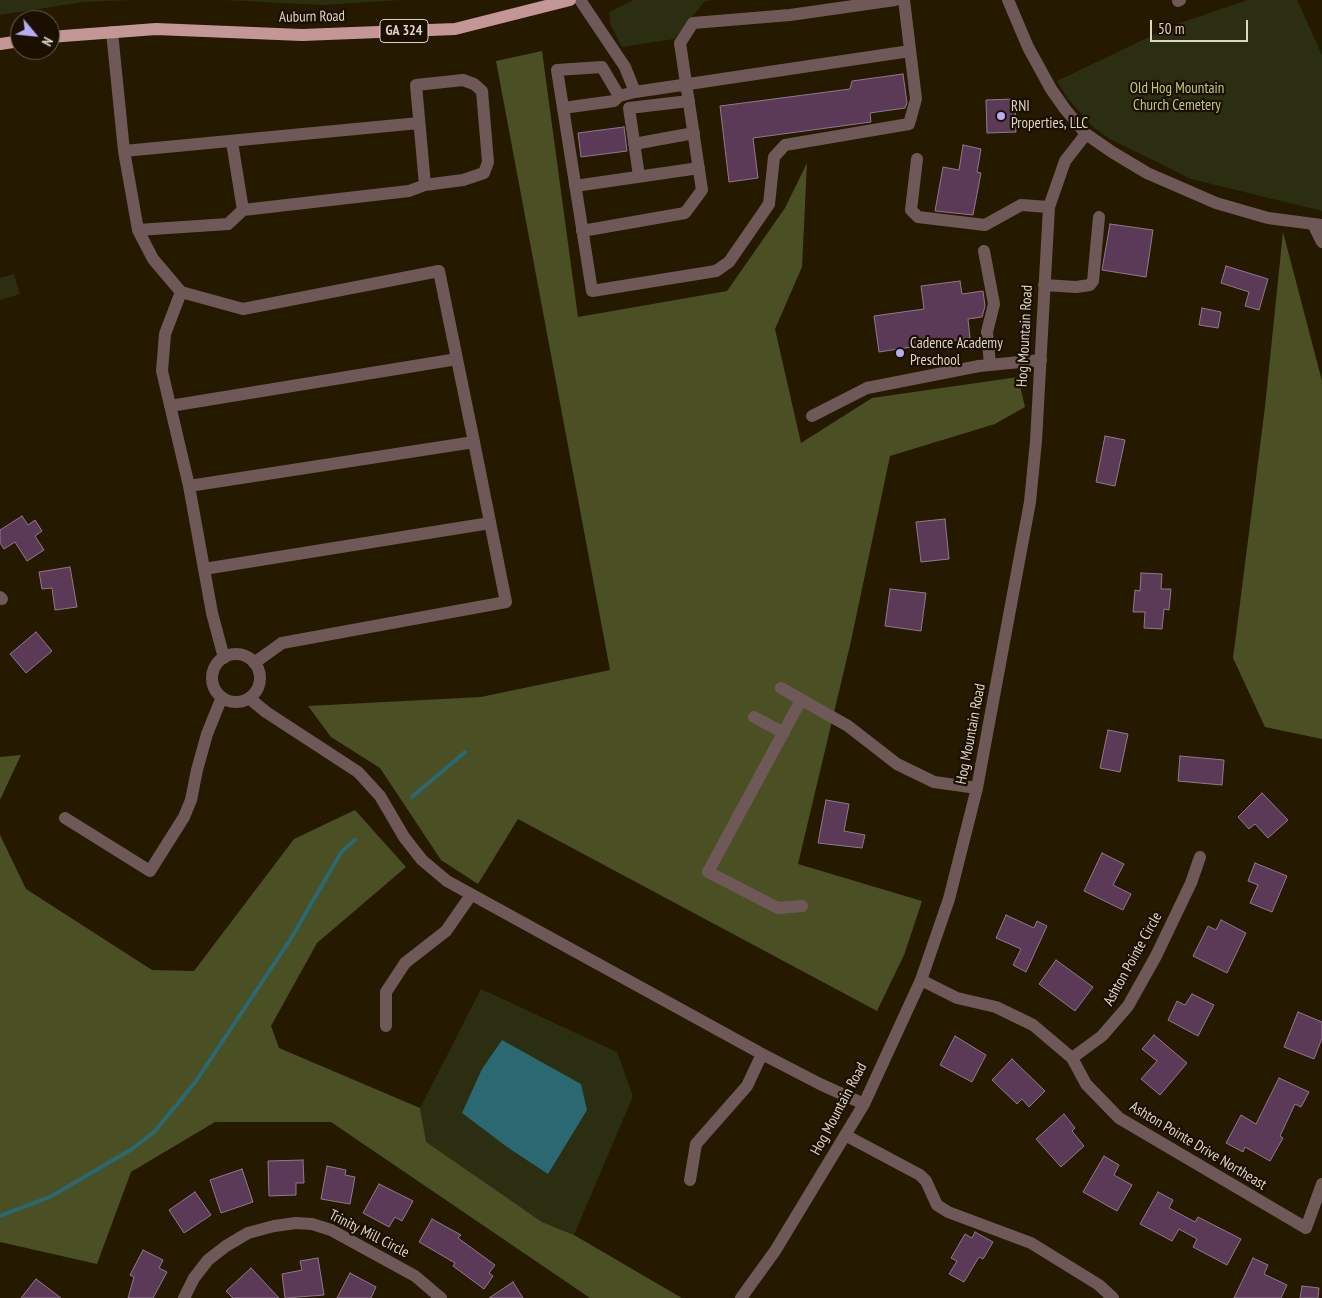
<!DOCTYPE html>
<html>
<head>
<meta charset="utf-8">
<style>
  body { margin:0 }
  #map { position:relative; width:1322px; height:1298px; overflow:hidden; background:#251900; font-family:"PT Sans Narrow",sans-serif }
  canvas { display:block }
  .north { position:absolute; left:10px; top:10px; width:50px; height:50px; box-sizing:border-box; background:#1b1000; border:1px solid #685e4f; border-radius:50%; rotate:118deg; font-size:14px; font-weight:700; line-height:20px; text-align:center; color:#dcd4c5 }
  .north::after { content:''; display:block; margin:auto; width:18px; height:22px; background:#b8abf7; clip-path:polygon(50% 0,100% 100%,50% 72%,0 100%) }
  .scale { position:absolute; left:1150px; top:20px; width:98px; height:22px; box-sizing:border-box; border:2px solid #dcd4c5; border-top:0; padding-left:6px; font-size:15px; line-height:18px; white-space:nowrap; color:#dcd4c5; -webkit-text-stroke:4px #1b1000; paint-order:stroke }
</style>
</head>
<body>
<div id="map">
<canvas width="1322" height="1298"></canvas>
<div class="north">N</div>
<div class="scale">50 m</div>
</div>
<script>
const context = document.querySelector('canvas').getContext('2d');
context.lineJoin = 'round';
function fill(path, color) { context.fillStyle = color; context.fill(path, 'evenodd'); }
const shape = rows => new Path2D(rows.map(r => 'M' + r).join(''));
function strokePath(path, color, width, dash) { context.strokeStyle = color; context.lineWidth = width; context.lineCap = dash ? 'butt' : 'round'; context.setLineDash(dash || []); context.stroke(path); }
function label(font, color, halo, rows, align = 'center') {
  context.font = font + ' "PT Sans Narrow",sans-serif'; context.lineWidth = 4.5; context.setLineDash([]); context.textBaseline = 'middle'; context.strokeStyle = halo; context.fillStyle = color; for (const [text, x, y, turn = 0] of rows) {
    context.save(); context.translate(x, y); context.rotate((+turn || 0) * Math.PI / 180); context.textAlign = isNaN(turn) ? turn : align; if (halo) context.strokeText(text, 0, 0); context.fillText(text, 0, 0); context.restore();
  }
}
const green = shape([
  [0,0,134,0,83,2,0,15],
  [222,0,401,0,322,5],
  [634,0,716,0,705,1,674,39,622,47,610,24,609,12],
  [1248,0,1297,0,1322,55,1322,211,1191,179,1110,139,1094,128,1068,99,1057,81,1174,25],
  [14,274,20,294,0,300,0,278],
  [481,989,617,1052,633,1096,574,1235,542,1222,425,1142,420,1108],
  [546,1066,581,1084,548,1174]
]);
const forest = shape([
  [542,51,578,317,727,291,785,208,807,163,802,267,775,329,801,443,872,398,1018,377,1025,407,995,424,890,456,851,641,798,864,922,901,904,955,877,1011,518,819,478,884,441,860,380,768,331,737,308,706,481,697,610,670,496,61],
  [1283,232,1322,381,1322,739,1265,727,1233,658,1265,407],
  [21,755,0,800,0,757],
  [355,810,406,867,317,943,271,1026,279,1048,420,1108,426,1142,542,1222,574,1235,682,1298,590,1298,331,1122,215,1122,131,1172,97,1264,0,1242,0,835,26,889,152,970,194,971,294,839]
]);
const water = shape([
  [502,1040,581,1084,587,1110,548,1174,507,1147,462,1113,482,1069]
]);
const stream = shape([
  [412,797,465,752],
  [0,1216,50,1197,132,1149,155,1131,196,1081,290,940,342,851,355,840]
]);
const building = shape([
  [903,74,907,103,905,108,870,113,871,122,753,138,758,178,729,182,720,106,850,89,852,81,903,74],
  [1015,99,1016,132,987,133,986,100,1015,99],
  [624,127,627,151,581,157,578,133,624,127],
  [963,145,981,149,977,172,981,173,973,215,935,211,943,167,959,170,963,145],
  [1110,224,1153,230,1146,277,1102,270,1110,224],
  [1226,266,1268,279,1259,310,1245,306,1249,292,1221,283,1226,266],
  [960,281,962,294,983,291,985,306,982,317,968,319,970,338,879,352,874,316,924,309,921,286,960,281],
  [1202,308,1221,312,1218,328,1199,325,1202,308],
  [1105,436,1125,440,1115,486,1096,482,1105,436],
  [22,516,28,525,35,520,42,531,35,536,44,550,27,561,15,542,4,549,0,543,0,530,22,516],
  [945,519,949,559,921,562,916,522,945,519],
  [70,567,77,607,55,610,52,588,42,589,39,572,70,567],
  [1141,573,1162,574,1161,589,1171,589,1169,610,1164,609,1162,629,1144,628,1145,612,1133,612,1135,590,1140,591,1141,573],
  [890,589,926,593,921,631,885,626,890,589],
  [36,632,52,651,26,673,10,654,36,632],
  [1108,730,1128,734,1120,772,1100,768,1108,730],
  [1180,756,1224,760,1222,785,1178,781,1180,756],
  [1262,793,1288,820,1268,838,1255,824,1249,829,1238,817,1262,793],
  [826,800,849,804,844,831,865,835,862,848,818,843,826,800],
  [1102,853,1124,864,1113,885,1131,894,1123,910,1084,891,1102,853],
  [1255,863,1287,876,1272,912,1250,903,1258,885,1248,881,1255,863],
  [1006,915,1034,928,1037,921,1047,926,1026,972,1013,965,1021,949,996,938,1006,915],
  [1221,920,1246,933,1227,973,1193,956,1208,926,1216,930,1221,920],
  [1056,960,1093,987,1075,1011,1039,984,1056,960],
  [1192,994,1214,1005,1198,1036,1168,1020,1177,1001,1185,1005,1192,994],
  [1298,1012,1322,1022,1322,1038,1314,1059,1284,1047,1298,1012],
  [1154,1035,1187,1063,1160,1095,1141,1079,1157,1061,1142,1049,1154,1035],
  [955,1036,986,1055,972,1082,940,1065,955,1036],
  [1012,1059,1045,1091,1029,1107,1022,1099,1017,1104,992,1080,1012,1059],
  [1279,1078,1309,1092,1301,1107,1295,1104,1280,1136,1283,1138,1270,1161,1245,1147,1243,1152,1226,1143,1241,1115,1256,1124,1279,1078],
  [1064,1114,1075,1128,1072,1131,1084,1146,1061,1167,1036,1139,1064,1114],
  [1104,1156,1119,1165,1114,1175,1132,1185,1117,1211,1083,1192,1104,1156],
  [303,1160,304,1183,296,1183,296,1195,269,1196,268,1161,303,1160],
  [327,1166,346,1170,345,1175,355,1177,350,1204,321,1199,327,1166],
  [242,1169,253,1202,221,1213,210,1180,242,1169],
  [379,1184,413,1201,402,1221,395,1217,389,1227,363,1213,379,1184],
  [195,1192,211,1215,184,1233,169,1210,195,1192],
  [1158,1192,1173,1200,1169,1208,1195,1222,1198,1217,1241,1239,1227,1265,1193,1247,1197,1239,1179,1229,1172,1241,1140,1224,1158,1192],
  [432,1219,461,1235,458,1238,495,1265,489,1273,493,1276,484,1289,453,1266,455,1263,419,1242,432,1219],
  [975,1232,993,1242,983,1259,979,1257,964,1282,949,1274,957,1261,951,1258,965,1234,972,1238,975,1232],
  [143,1250,163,1260,159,1268,167,1272,153,1298,128,1298,134,1277,130,1275,143,1250],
  [318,1258,324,1295,285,1298,282,1274,302,1270,300,1261,318,1258],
  [1253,1258,1268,1265,1264,1274,1287,1285,1281,1298,1234,1298,1253,1258],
  [251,1268,279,1298,233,1298,226,1291,251,1268],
  [350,1273,376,1287,371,1298,337,1298,350,1273],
  [36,1279,61,1298,21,1298,36,1279],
  [513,1282,523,1298,489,1298,513,1282],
  [1302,1286,1319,1288,1318,1298,1300,1298,1302,1286]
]);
const minor = shape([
  [580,0,625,67,635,92,619,96,602,67,557,70,592,291,716,271,729,262,769,204,774,157,785,145,909,124,916,99,904,0],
  [1008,0,1028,47,1051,89,1065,109,1086,134,1112,152,1147,173,1216,203,1268,218,1322,225],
  [1178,1,1180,0],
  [112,32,124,151,138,230,153,259,181,292,165,334,162,371,189,486,212,613,224,658],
  [635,92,910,51],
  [563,108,614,101,619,96],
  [232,142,243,210],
  [634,144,694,133],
  [124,151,419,123],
  [917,159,911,210,918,217,985,225,1021,205,1049,207],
  [639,176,629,108,689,101],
  [575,186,699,168],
  [1313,224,1322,242],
  [138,230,228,224,243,210,409,191,425,185,463,180,484,173,488,162,482,91,474,84,463,80,416,85,425,185],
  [582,231,685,213,702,190,680,43,693,23,790,15,895,0],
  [984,251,994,304,987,332,990,365],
  [1044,285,1076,287,1090,285,1093,281,1099,217],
  [181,292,243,309,439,271,474,442,506,602,282,643,254,663],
  [170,406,457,359],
  [812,416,867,388,979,366,1041,360],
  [189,486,474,442],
  [204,569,490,523],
  [0,597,2,599],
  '212 678a24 24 0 1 1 48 0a24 24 0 1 1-48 0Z',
  [781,688,848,726,897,764,934,782,977,788],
  [249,698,266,712,358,772,380,796,404,837,422,860,447,881,762,1054,820,1084,864,1104],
  [801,700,708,872,778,908,802,906],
  [754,717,784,733],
  [65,818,150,871,184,817,191,800,197,770,207,734,222,697],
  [921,980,957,998,996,1007,1033,1025,1072,1058,1086,1084,1119,1118,1306,1228,1322,1184],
  [386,1026,386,992,405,963,446,931,471,895],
  [1072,1058,1102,1036,1128,1006,1156,956,1191,883,1200,857],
  [845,1135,920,1175,926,1181,937,1205,948,1212,1031,1243,1099,1285,1113,1298],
  [690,1180,696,1144,747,1086,762,1054],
  [184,1298,194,1278,208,1260,226,1246,248,1233,274,1226,296,1223,312,1224,331,1230,415,1276,441,1298],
  [741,1298,775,1251,864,1104,921,980,949,899,977,788,1030,502,1036,441,1049,207,1065,161,1086,134]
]);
const major = shape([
  [50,37,156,29,302,35,455,29,570,0],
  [0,44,20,41]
]);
const markers = [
  [1001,116,5,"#b8abf7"],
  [900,353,5,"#b8abf7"]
];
const shields = [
  [404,31,48]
];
const shieldNames = [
  ["GA 324",404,31]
];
const streetNames = [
  ["Auburn Road",312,17,-1],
  ["Hog Mountain Road",1025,336,-87],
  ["Hog Mountain Road",971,734,-79],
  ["Ashton Pointe Circle",1133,959,-61],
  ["Hog Mountain Road",839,1109,-62],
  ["Ashton Pointe Drive Northeast",1198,1146,31],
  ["Trinity Mill Circle",369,1234,27]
];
const parkNames = [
  ["Old Hog Mountain",1177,89],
  ["Church Cemetery",1177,106]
];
const poiNames = [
  ["RNI",1011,107],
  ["Properties, LLC",1011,124],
  ["Cadence Academy",910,344],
  ["Preschool",910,361]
];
fill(green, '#2b2e11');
fill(forest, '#4a5024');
fill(water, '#2a6872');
strokePath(stream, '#2a6872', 4);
fill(building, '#5b3a58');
strokePath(building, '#91788e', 1);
strokePath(minor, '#6f5958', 12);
strokePath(major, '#c49796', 12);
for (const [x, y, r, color] of markers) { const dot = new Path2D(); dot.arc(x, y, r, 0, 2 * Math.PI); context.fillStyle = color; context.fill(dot); strokePath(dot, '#1b1000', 2); }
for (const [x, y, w] of shields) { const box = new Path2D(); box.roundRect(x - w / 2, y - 11.5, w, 23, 4); context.fillStyle = '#1b1000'; context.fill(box); strokePath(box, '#dcd4c5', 1); }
label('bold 14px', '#dcd4c5', null, shieldNames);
label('15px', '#dcd4c5', '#1b1000', streetNames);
label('15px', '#bcc67e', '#1b1000', parkNames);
label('15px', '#dcd4c5', '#1b1000', poiNames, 'left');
</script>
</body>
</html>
